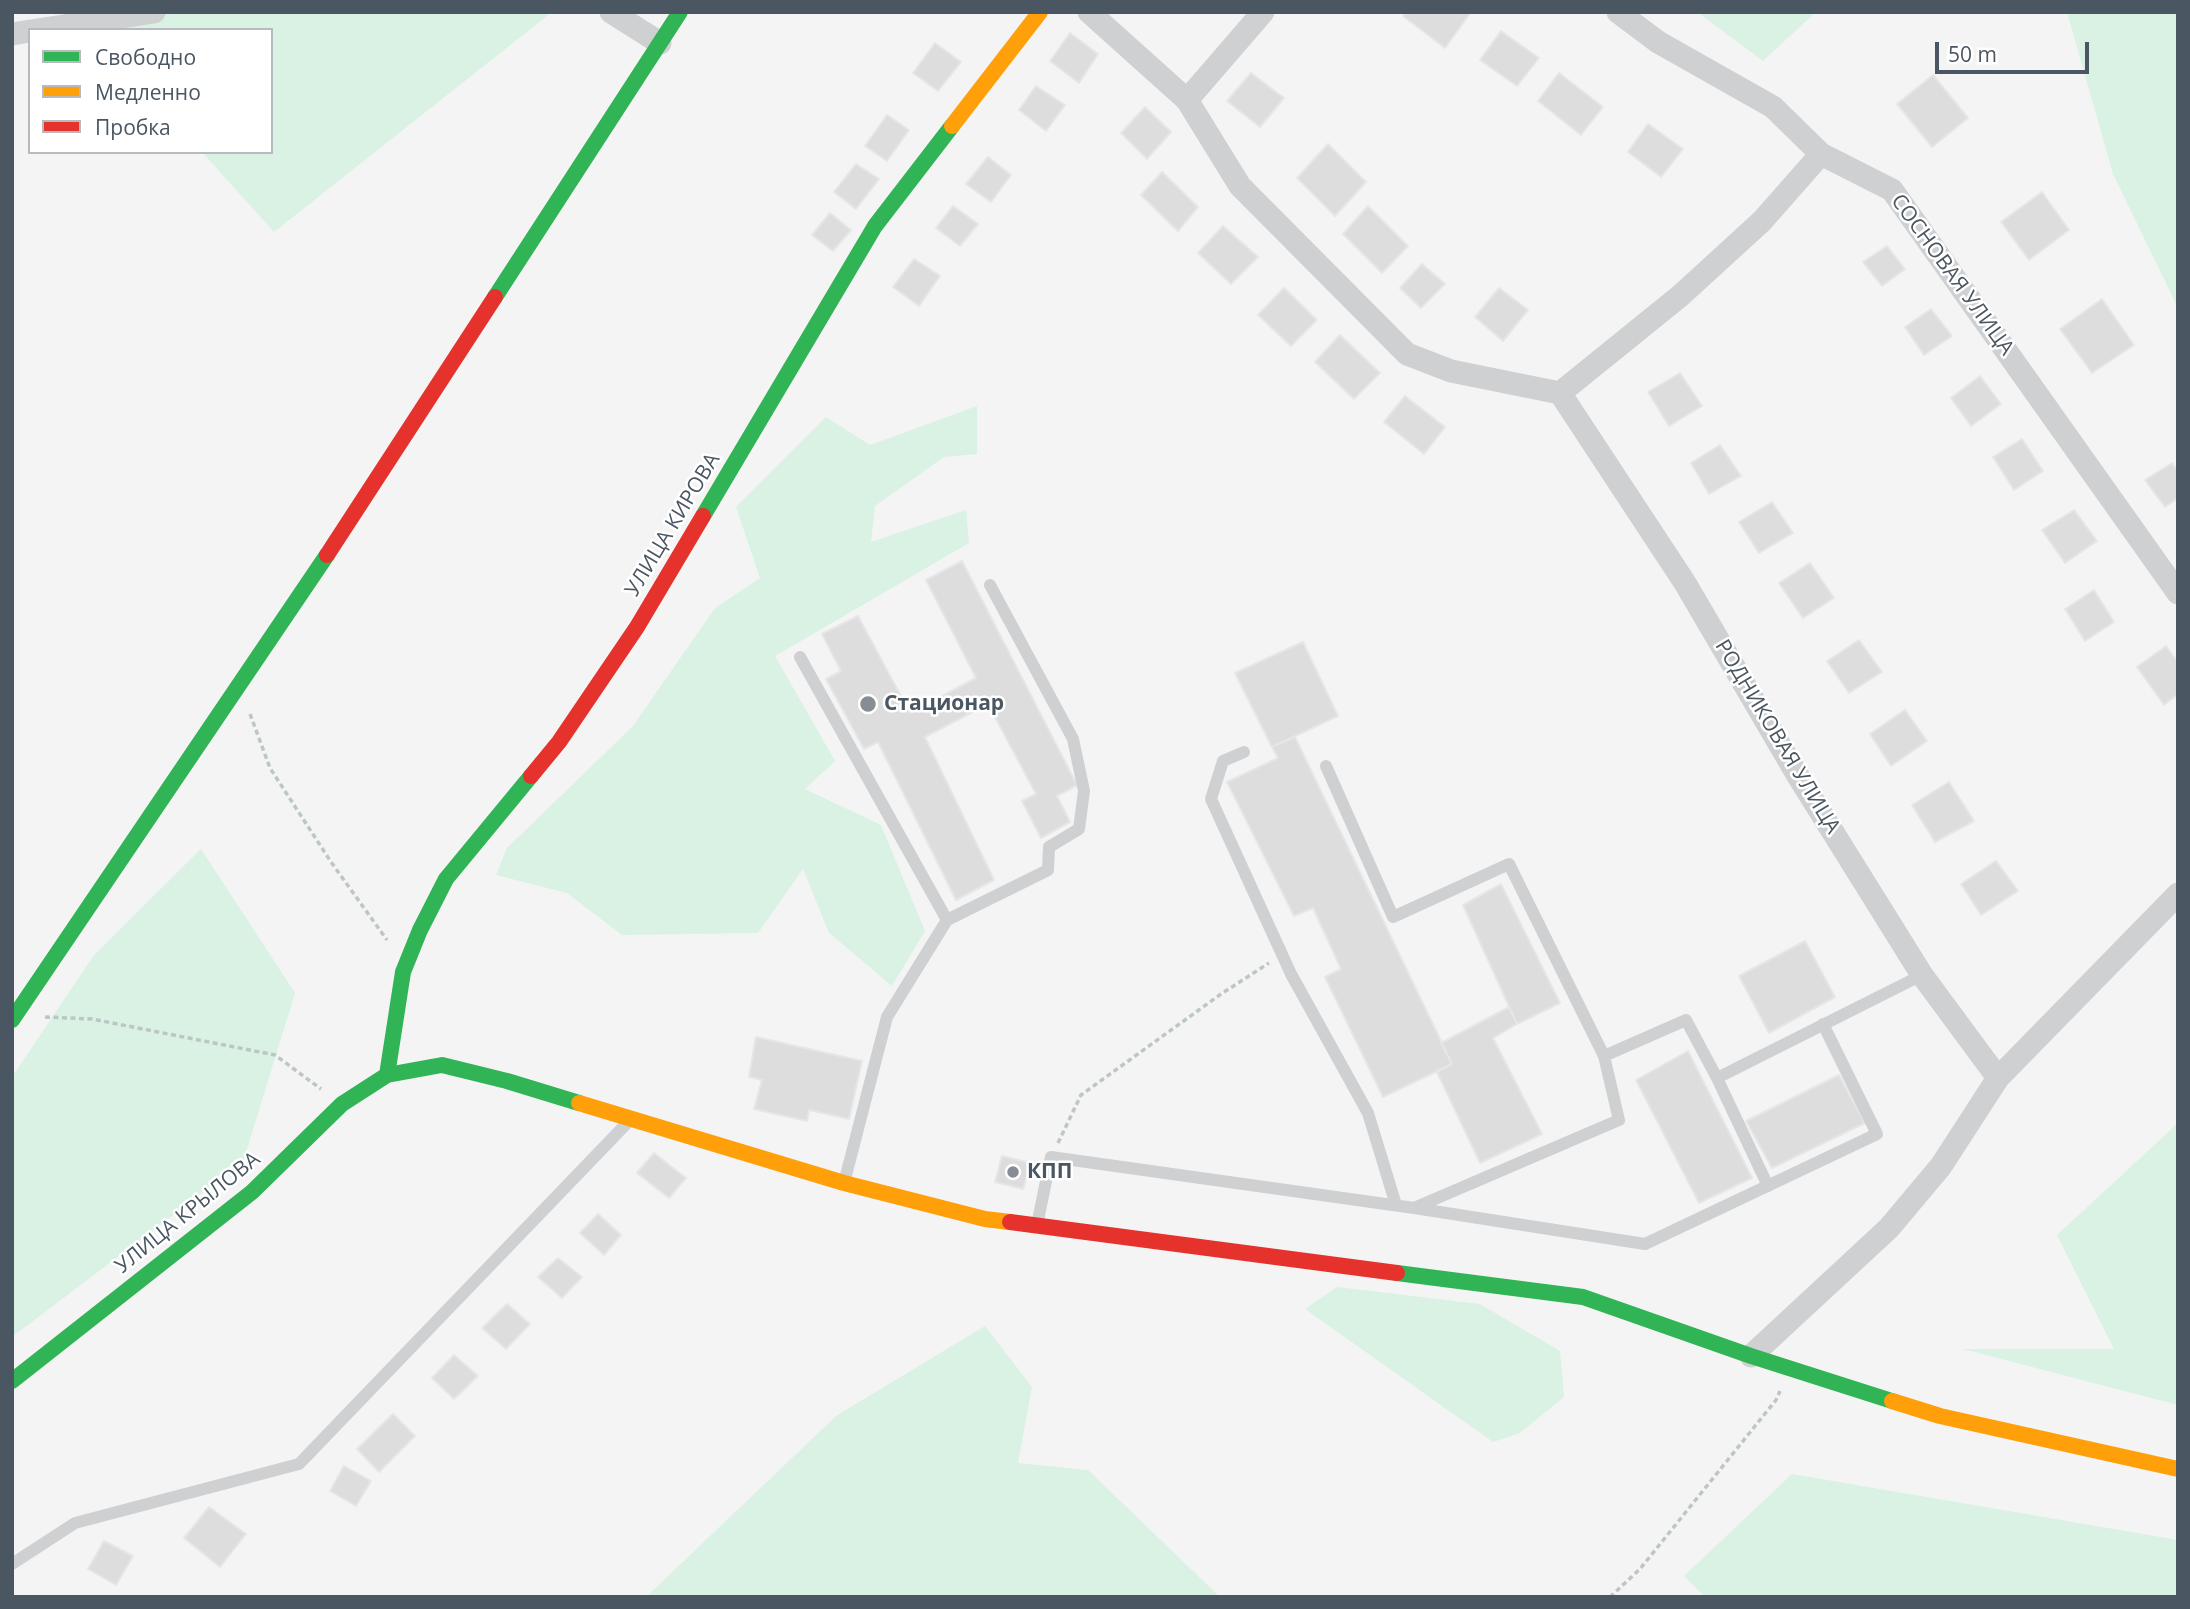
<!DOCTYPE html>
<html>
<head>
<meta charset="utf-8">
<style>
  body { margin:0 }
  #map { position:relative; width:2190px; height:1609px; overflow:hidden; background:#f4f4f4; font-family:"Open Sans",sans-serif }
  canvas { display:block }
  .frame { position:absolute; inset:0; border:14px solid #4a5661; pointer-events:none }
  .legend { position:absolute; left:28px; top:28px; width:245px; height:126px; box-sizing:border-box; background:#fff; border:2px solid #b7bbc0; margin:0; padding:9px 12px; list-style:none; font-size:21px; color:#4a5661 }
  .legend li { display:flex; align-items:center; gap:14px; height:35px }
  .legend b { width:35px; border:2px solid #b7bbc0 }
  .scale { position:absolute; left:1935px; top:42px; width:154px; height:32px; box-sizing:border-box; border:4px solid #4a5661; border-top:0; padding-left:9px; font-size:21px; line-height:24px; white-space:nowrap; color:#4a5661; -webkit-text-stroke:5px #fff; paint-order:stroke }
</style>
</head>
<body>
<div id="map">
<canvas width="2190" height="1609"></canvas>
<div class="frame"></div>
<ul class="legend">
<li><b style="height:9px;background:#30b455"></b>Свободно</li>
<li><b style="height:9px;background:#ff9f0a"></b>Медленно</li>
<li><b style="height:9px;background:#e5322d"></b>Пробка</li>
</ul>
<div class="scale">50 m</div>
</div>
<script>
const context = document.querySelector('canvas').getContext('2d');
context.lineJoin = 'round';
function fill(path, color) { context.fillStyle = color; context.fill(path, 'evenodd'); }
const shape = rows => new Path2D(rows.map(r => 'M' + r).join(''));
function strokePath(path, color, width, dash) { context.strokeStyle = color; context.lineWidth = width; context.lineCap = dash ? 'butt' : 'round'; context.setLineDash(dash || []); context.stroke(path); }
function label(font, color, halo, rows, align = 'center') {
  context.font = font + ' "Open Sans",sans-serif'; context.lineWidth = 5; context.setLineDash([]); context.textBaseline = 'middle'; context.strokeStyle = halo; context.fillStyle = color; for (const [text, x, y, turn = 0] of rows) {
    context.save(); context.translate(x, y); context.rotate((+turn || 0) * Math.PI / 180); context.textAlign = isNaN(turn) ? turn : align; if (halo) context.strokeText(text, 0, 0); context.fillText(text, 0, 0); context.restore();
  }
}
const green = shape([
  [76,12,552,12,274,232,202,152,271,152,271,30,91,30],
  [1697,12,1816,12,1763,61],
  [2067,12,2178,12,2178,308,2113,174],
  [977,406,977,454,944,457,875,506,871,542,966,510,969,543,775,656,835,761,805,789,881,825,925,931,892,986,829,933,803,869,758,933,622,935,567,893,496,875,507,848,633,726,715,608,760,578,736,507,826,417,870,445],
  [201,849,295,993,243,1162,12,1337,12,1077,94,955],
  [2178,1123,2178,1405,1963,1349,2114,1349,2057,1235],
  [1337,1287,1480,1304,1560,1351,1564,1397,1520,1433,1493,1442,1305,1309],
  [985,1326,1032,1387,1018,1463,1088,1470,1220,1597,646,1597,836,1416],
  [1792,1474,2178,1540,2178,1597,1705,1597,1684,1576]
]);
const building = shape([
  [1406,12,1471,12,1445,48,1403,16,1406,12],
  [1501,31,1539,58,1517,86,1480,60,1501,31],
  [1070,33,1098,54,1079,83,1050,61,1070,33],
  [935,43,961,62,938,91,913,73,935,43],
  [1251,73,1284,98,1260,127,1227,101,1251,73],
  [1559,73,1603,107,1581,135,1538,101,1559,73],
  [1933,75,1968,118,1932,147,1897,104,1933,75],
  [1036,86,1065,105,1046,131,1019,110,1036,86],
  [1145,107,1171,132,1147,159,1121,133,1145,107],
  [887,115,909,130,887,161,865,146,887,115],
  [1648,124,1683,149,1661,177,1628,152,1648,124],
  [1328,144,1366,182,1335,216,1297,178,1328,144],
  [988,157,1011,175,991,202,966,184,988,157],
  [856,164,879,179,856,209,834,192,856,164],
  [1162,172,1198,207,1178,231,1141,195,1162,172],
  [2042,192,2069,230,2029,260,2001,222,2042,192],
  [953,206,978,224,960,246,936,228,953,206],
  [1368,206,1408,246,1382,273,1343,234,1368,206],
  [830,213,851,230,833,251,812,235,830,213],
  [1223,226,1258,257,1231,284,1198,253,1223,226],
  [1887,246,1905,269,1882,286,1863,262,1887,246],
  [914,259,940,276,919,306,893,287,914,259],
  [1422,264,1445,284,1421,308,1400,288,1422,264],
  [1284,288,1317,320,1291,346,1258,315,1284,288],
  [1499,288,1528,310,1503,341,1475,317,1499,288],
  [2102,299,2134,345,2092,373,2060,329,2102,299],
  [1931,309,1952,336,1924,355,1905,327,1931,309],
  [1340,335,1380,373,1354,399,1315,362,1340,335],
  [1680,373,1702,406,1669,426,1648,392,1680,373],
  [1980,376,2001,404,1971,426,1951,398,1980,376],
  [1405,396,1445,427,1424,454,1384,422,1405,396],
  [2022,439,2043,471,2014,490,1993,457,2022,439],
  [1720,445,1741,476,1709,494,1691,463,1720,445],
  [2172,463,2178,471,2178,498,2165,507,2145,480,2172,463],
  [1772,502,1793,533,1759,553,1739,522,1772,502],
  [2074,510,2097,541,2065,563,2042,530,2074,510],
  [962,561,1077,785,1057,796,1070,822,1041,838,1022,801,1036,794,988,704,925,737,994,880,956,900,878,742,864,749,826,679,841,671,822,634,858,616,910,713,976,678,926,580,962,561],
  [1810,563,1834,598,1803,618,1779,583,1810,563],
  [2094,590,2114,622,2085,641,2065,609,2094,590],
  [1859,640,1882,672,1849,693,1827,661,1859,640],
  [1303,642,1338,716,1272,747,1235,673,1303,642],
  [2166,646,2178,662,2178,694,2164,705,2137,667,2166,646],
  [1905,710,1927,741,1891,766,1870,734,1905,710],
  [1295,737,1452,1064,1383,1097,1325,977,1341,969,1313,908,1294,916,1227,782,1278,758,1272,747,1295,737],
  [1949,782,1974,821,1935,842,1912,805,1949,782],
  [1996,861,2018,891,1981,915,1961,884,1996,861],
  [1501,884,1560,1003,1517,1024,1463,905,1501,884],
  [1805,941,1835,997,1769,1033,1739,976,1805,941],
  [1509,1007,1517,1024,1493,1038,1542,1134,1480,1163,1437,1072,1452,1064,1441,1043,1509,1007],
  [756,1037,862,1061,849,1119,809,1110,807,1121,754,1109,762,1080,749,1077,756,1037],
  [1688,1051,1752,1178,1699,1203,1636,1080,1688,1051],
  [1839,1075,1865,1123,1772,1168,1746,1121,1839,1075],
  [654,1153,686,1178,669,1198,637,1173,654,1153],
  [1002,1156,1031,1163,1023,1189,995,1182,1002,1156],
  [598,1214,621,1235,604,1255,580,1233,598,1214],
  [558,1258,582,1277,562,1298,538,1277,558,1258],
  [507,1304,530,1324,506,1349,482,1328,507,1304],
  [454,1355,478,1376,454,1399,432,1378,454,1355],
  [393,1414,415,1436,379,1472,357,1449,393,1414],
  [344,1466,371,1481,356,1506,330,1491,344,1466],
  [209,1507,246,1534,220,1567,184,1538,209,1507],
  [104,1541,133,1556,116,1585,88,1569,104,1541]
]);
const path = shape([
  [250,714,270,768,331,862,387,940],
  [45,1017,92,1019,275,1055,321,1089],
  [1058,1143,1081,1095,1221,994,1269,963],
  [1610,1597,1640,1569,1776,1400,1780,1391]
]);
const lane = shape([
  [800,657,947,920,887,1017,844,1183],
  [1244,752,1223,761,1211,799,1291,974,1368,1113,1396,1205],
  [1326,766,1393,917,1509,864,1604,1056,1619,1120,1414,1208],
  [947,920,1048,870,1049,847,1079,829,1084,791,1073,739,990,585],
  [1604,1056,1686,1020,1717,1078,1922,975],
  [1717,1078,1768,1186],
  [1037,1225,1051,1157,1414,1208,1645,1244,1877,1134,1823,1024],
  [12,1564,75,1523,299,1464,630,1120]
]);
const street = shape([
  [611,12,660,43],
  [1089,12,1187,100,1240,186,1407,354,1451,371,1560,393],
  [1618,12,1658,42,1773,107,1821,154,1892,190,2178,593],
  [37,30,154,12],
  [12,34,30,31],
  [1187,100,1263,12],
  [1560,393,1685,583,1798,776,1922,975,1998,1078],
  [1560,393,1680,296,1762,221,1821,154],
  [1751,1356,1889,1228,1941,1166,1998,1078,2178,894]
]);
const fast = shape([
  [495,297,680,12],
  [703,516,875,226,952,126],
  [12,1020,327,555],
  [387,1075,403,972,420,930,446,879,531,776],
  [1397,1273,1583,1297,1751,1356,1892,1401],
  [12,1381,252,1192,342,1104,387,1075,442,1065,507,1081,579,1103]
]);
const slow = shape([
  [952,126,1040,12],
  [579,1103,844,1183,985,1219,1010,1222],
  [1892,1401,1940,1416,2178,1469]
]);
const jam = shape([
  [327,555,495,297],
  [531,776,559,742,637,627,703,516],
  [1010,1222,1397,1273]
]);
const markers = [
  [868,704,9,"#868d94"],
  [1013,1172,7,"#868d94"]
];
const streetNames = [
  ["СОСНОВАЯ УЛИЦА",1952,275,54],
  ["УЛИЦА КИРОВА",673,525,-59],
  ["РОДНИКОВАЯ УЛИЦА",1777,737,59],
  ["УЛИЦА КРЫЛОВА",188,1213,-39]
];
const poiNames = [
  ["Стационар",884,704],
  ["КПП",1027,1172]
];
fill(green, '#d9f2e3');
fill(building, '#ddddde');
strokePath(building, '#e5e6e7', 2);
strokePath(path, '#bcc7c4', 3.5, [5, 3.5]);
strokePath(lane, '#ced0d2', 12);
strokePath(street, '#ced0d2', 23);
strokePath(fast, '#30b455', 16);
strokePath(slow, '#ff9f0a', 16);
strokePath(jam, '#e5322d', 16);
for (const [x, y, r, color] of markers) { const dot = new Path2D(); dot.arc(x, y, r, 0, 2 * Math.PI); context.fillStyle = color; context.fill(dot); strokePath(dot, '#fff', 2.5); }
label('21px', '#4a5661', '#fff', streetNames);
label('bold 21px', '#4a5661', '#fff', poiNames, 'left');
</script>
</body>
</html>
